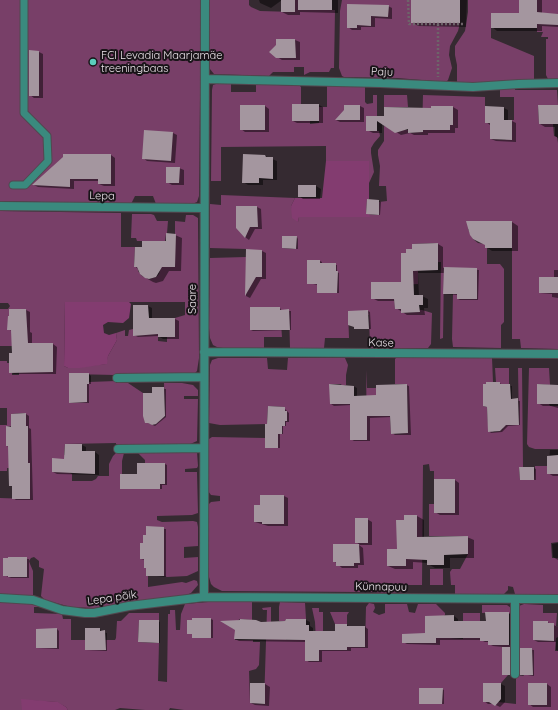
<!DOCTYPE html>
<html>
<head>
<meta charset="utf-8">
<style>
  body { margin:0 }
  canvas { display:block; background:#352a31 }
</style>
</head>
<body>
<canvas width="558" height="710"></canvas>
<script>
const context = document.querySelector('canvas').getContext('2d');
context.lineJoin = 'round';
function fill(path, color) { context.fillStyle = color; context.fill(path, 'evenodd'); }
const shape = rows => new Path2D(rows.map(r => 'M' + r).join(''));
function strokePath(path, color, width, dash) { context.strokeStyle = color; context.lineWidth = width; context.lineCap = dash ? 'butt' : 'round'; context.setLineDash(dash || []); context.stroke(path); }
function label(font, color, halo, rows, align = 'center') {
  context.font = font + ' Quicksand,sans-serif'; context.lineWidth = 4; context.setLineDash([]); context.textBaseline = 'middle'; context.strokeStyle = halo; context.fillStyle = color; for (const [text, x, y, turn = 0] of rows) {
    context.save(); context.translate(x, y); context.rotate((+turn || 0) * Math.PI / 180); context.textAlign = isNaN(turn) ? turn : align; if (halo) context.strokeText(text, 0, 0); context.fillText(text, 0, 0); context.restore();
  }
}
const green = shape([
  [0,0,201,0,199,196,197,202,192,204,156,204,153,196,135,196,131,204,0,201],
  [209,0,249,0,249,5,251,7,260,11,294,12,295,0,311,0,311,10,335,10,334,68,331,68,329,72,310,72,304,75,304,67,294,67,294,72,273,72,269,76,214,74,210,69],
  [342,0,411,0,411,23,460,23,458,31,450,46,449,55,452,68,448,80,446,82,397,78,344,77,342,76,339,68,340,11],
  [468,0,519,0,519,13,491,13,491,38,534,56,534,79,497,81,468,84,457,82,457,65,455,55,455,46,465,31,468,12],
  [537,0,558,0,558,14,554,14,558,25,558,79,548,79,546,75,546,39,548,39,548,37,541,37,543,32,537,32],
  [216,84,231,84,231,92,256,92,256,84,300,86,301,87,301,104,292,104,292,121,310,121,310,124,319,123,319,107,327,107,327,86,365,86,365,102,367,104,373,103,373,95,377,95,377,120,366,131,379,131,380,136,374,143,371,148,371,153,374,172,369,183,369,161,326,161,326,146,221,147,221,181,211,181,212,90,213,85],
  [500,88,515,88,515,90,557,90,558,105,538,106,539,124,553,124,554,136,557,137,558,143,558,349,521,348,520,339,512,339,512,221,468,229,473,239,478,243,485,244,485,248,487,248,487,264,500,264,504,269,504,322,501,325,501,348,453,347,452,339,453,294,457,294,457,299,476,299,477,280,464,279,444,267,443,338,440,339,441,262,438,262,438,243,412,244,412,249,406,249,406,253,401,254,401,267,406,267,418,271,418,284,400,285,394,292,395,309,401,309,401,313,419,312,420,310,422,310,432,313,431,344,428,348,370,348,369,315,354,315,348,311,349,338,325,338,324,348,290,348,289,310,280,311,280,307,250,307,250,330,279,330,281,323,282,337,264,337,264,348,223,348,217,347,213,345,210,338,209,328,210,258,246,257,246,249,210,248,210,204,221,205,221,195,295,198,291,206,298,222,299,217,369,217,369,214,379,215,379,202,387,201,386,186,379,186,380,166,378,155,378,150,384,141,384,126,399,130,408,130,408,133,422,132,423,95,485,97,485,123,490,123,490,139,505,140,512,135,512,120,514,120,514,97,500,97],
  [282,236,297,237,296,249,282,248],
  [384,95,407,95,408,107,384,107],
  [0,211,121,213,121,247,135,247,134,267,138,267,138,271,142,276,149,279,156,277,159,274,161,267,175,267,175,221,185,222,186,215,193,215,198,218,199,358,197,371,195,373,116,375,69,374,69,403,87,402,87,384,89,382,116,381,116,383,128,383,143,393,145,423,149,423,153,425,159,421,159,417,165,417,164,383,182,383,193,385,198,390,198,396,184,396,184,399,198,399,197,441,188,445,120,445,116,444,116,443,65,444,64,455,70,455,70,473,72,474,72,481,92,481,96,479,98,476,109,476,109,464,113,456,116,453,124,453,122,461,122,474,160,484,165,484,165,463,145,463,145,460,138,453,139,452,197,452,198,466,197,468,185,469,185,472,197,472,197,473,198,513,192,515,157,516,157,520,162,522,193,521,197,522,198,527,198,546,184,547,184,558,198,557,198,571,187,576,167,577,164,576,164,557,159,556,160,546,164,546,164,527,146,527,146,535,143,535,143,543,140,543,140,559,144,559,148,576,148,587,182,582,186,583,194,580,197,581,198,585,191,593,184,596,94,608,71,607,45,600,41,596,44,569,39,567,39,561,34,557,31,558,29,561,30,564,33,571,33,596,0,594,0,498,29,499,30,484,26,468,7,468,7,471,0,471,0,425,7,425,7,408,0,408,0,361,7,361,7,363,9,363,9,372,12,373,12,375,19,375,19,373,12,344,12,346,0,346,0,309,8,309,10,306,8,303,0,303],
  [65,302,185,302,185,315,175,318,175,337,167,337,167,342,158,341,158,328,133,335,133,329,129,330,128,336,125,336,125,330,116,333,117,340,108,356,106,364,68,368,64,366],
  [26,413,26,426,28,426,28,445,7,446,6,427,11,426,11,414],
  [132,214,151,214,154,215,157,221,168,221,167,233,166,234,165,241,137,241,136,238,131,238],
  [218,358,267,358,268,369,287,370,288,358,345,358,348,365,346,375,346,385,342,386,341,384,330,384,330,404,353,404,355,422,350,423,350,440,367,439,366,370,367,388,376,388,376,405,390,416,391,434,408,433,407,384,395,384,395,359,396,358,492,358,493,382,487,382,486,384,483,384,483,406,487,407,488,425,491,426,491,429,494,432,500,431,503,429,503,425,519,425,518,368,522,368,523,467,519,467,520,480,534,480,535,466,547,466,558,474,558,542,551,543,552,558,558,558,558,594,515,594,513,587,508,586,508,590,504,594,455,594,455,585,451,585,450,572,452,569,460,569,468,554,468,536,429,536,429,504,434,504,455,512,455,479,434,479,434,471,430,471,429,464,423,465,422,585,408,585,406,592,387,593,371,592,368,589,368,585,362,585,360,592,222,591,214,587,211,584,209,577,208,509,209,504,211,502,220,501,220,496,211,495,208,491,209,439,212,437,265,438,265,448,278,448,278,434,285,421,287,421,287,411,285,411,285,407,268,406,267,424,220,425,209,423,210,365,212,360],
  [495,368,509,368,509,384,500,384,500,382,496,382],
  [529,368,549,368,550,385,537,384,549,404,550,406,558,406,558,449,535,449,529,447,527,444],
  [430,569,443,569,443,585,430,585],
  [0,602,31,604,41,607,34,607,34,613,62,614,63,619,71,619,71,640,85,640,85,650,106,650,105,640,115,640,116,638,117,621,121,621,129,613,159,613,159,620,139,620,138,642,159,643,158,681,167,682,168,614,170,614,170,610,175,610,176,630,180,630,181,614,185,604,208,602,252,602,252,620,240,619,230,626,232,628,235,629,235,640,253,640,253,642,260,642,259,665,256,669,249,671,250,703,264,704,267,610,263,610,262,608,271,607,271,622,286,634,286,640,306,640,307,655,305,655,305,661,317,661,315,622,312,608,319,608,319,612,323,612,323,644,336,650,347,650,347,644,365,647,366,607,369,603,374,604,375,608,373,612,379,615,385,613,385,604,407,604,409,612,415,613,418,604,436,604,445,613,445,615,425,636,424,643,436,643,436,637,463,639,463,613,480,613,480,641,488,641,508,632,508,645,513,646,513,666,508,675,501,683,483,683,483,702,491,702,496,704,498,702,516,704,516,675,524,676,519,668,519,606,524,604,543,605,543,613,557,613,556,626,558,627,558,637,556,638,555,651,558,651,558,710,184,710,170,708,169,710,145,710,120,708,115,710,68,710,66,707,57,702,22,700,22,710,0,710],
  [280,602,305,603,306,619,286,619,285,621,279,621,279,607],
  [482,605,507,605,511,608,512,614,509,614,509,612,482,613],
  [330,612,349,612,347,615,347,624,335,624]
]);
const forest = shape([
  [326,161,369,161,369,199,367,199,366,214,369,214,370,217,299,217,298,222,292,218,291,206,295,198,322,198],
  [65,302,129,302,131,304,129,318,123,323,108,322,103,325,104,333,109,335,116,333,117,340,108,356,107,364,80,368,68,368,64,366],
  [21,699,58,702,66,707,68,710,22,710]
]);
const shadow = shape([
  [259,0,282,0,271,8,260,3],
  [282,0,338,0,338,13,300,12,300,15,288,15,282,12],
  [412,0,467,0,466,27,418,26,412,22],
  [520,0,542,0,542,14,558,14,558,27,542,26,542,31,497,31,492,27,520,14],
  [388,6,392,8,392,19,375,18,375,27,361,27,361,30,352,30,348,27],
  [277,40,295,40,300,42,300,60,282,60,277,57],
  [30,51,39,52,43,54,43,98,34,98,30,95],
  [293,105,319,105,323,107,323,123,297,123,293,121],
  [265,106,269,109,269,132,245,132,241,129],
  [360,106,364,108,364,122,340,122,336,120],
  [558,106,558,138,555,136,555,127,545,127,540,124],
  [453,107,458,110,458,128,455,128,455,133,428,133,428,135,414,135,410,133,401,135,382,123,382,133,373,133,367,130,367,117,385,117,432,109],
  [504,108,508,110,508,121,512,121,516,123,516,142,496,141,491,139,490,125,486,122],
  [173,133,177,135,175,163,147,161,143,158],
  [111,155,115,158,115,186,104,186,99,184,99,181,74,181,74,189,38,187,34,185,64,157],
  [265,156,277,161,277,180,263,180,263,185,248,185,243,182],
  [179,168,184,170,184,185,172,185,167,182],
  [299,186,316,186,321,189,320,199,303,199,299,196],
  [379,201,381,202,380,215,367,214],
  [237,207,257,207,261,209,262,229,255,229,249,240,245,237,237,228],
  [512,222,518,226,518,251,492,251,486,247],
  [175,235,182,238,181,271,169,271,163,281,156,283,153,282,146,278,135,266],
  [297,237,298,239,298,249,283,248],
  [438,244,443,247,443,268,479,270,478,300,460,300,458,299,458,295,444,294,445,273,418,273,419,296,422,296,428,299,428,308,424,308,425,315,407,315,396,308,396,301,378,301,372,298,402,283,407,254,413,250],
  [247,250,262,251,266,253,266,279,261,279,250,298,246,296],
  [308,261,320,261,322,262,322,264,337,265,337,272,339,273,339,293,320,293,318,292,318,285,308,283],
  [554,270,558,270,558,298,552,297,552,294,540,293,554,278],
  [134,306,148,306,152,308,152,319,175,319,179,321,179,339,163,339,158,336,138,337,134,335],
  [280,308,282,311,291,311,291,330,253,331,251,330],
  [26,310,30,312,30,332,32,333,32,344,53,344,57,347,56,374,14,374,10,372,13,354,12,331,8,329],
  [368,311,370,312,371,329,355,328,349,312],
  [89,374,91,376,91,384,89,384,89,403,70,402],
  [500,383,502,385,512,386,512,400,520,401,520,425,508,426,502,432,491,433,489,431,488,407,484,406],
  [406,385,409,386,411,435,395,435,392,433,391,417,370,418,370,441,354,441,351,439,351,405,334,406,331,404,353,386,357,388,357,397,377,396],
  [558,386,558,408,551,406,543,406,538,403],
  [153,388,166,389,166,417,155,426,146,422,153,394],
  [284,408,289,413,289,422,286,422,286,426,283,426,283,434,280,434,280,448,268,448,266,447],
  [26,414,29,416,29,428,31,429,33,500,16,500,13,498,13,487,10,485,9,447,7,446,12,428],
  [82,445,86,447,86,452,95,452,99,455,99,475,57,474,53,472],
  [550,450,558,450,558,476,553,476,548,473],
  [165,464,167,465,167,485,162,485,162,489,123,489,121,488,138,475],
  [534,468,536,469,536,480,521,479],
  [455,480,459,483,459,515,440,515,435,512],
  [284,496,288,498,288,526,268,526,255,522,261,506],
  [417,516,424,520,424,538,467,537,474,540,474,558,450,558,450,568,435,568,428,564,428,563,413,562,413,569,395,569,388,566,398,550,405,521],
  [367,519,372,522,372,545,360,545,356,542],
  [147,528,166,529,166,577,147,575,145,560,141,559,144,544,147,536],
  [558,543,558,560,553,557,552,544],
  [359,545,363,548,364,565,358,565,358,568,342,568,334,561],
  [9,558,29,559,29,578,11,578,4,575],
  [509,613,513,615,513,647,506,647,511,649,511,675,503,674,503,647,493,646,489,644,489,642,485,642,481,640,440,640,440,645,407,644,403,642,426,634,454,616,458,619,458,622,487,623],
  [211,619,213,620,213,638,195,638,193,637,193,634,188,633],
  [306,620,310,622,310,626,313,628,313,632,336,632,347,625,350,627,365,627,368,629,368,648,351,648,351,651,322,651,322,662,309,662,306,660,306,642,239,641,235,639,261,623],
  [158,621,160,622,160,643,139,642],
  [547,622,558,627,558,651,556,650,556,642,538,642,534,640],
  [57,629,59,631,59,649,37,648],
  [100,629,102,632,107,633,107,651,86,650],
  [521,649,534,650,534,676,521,674],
  [251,684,265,684,270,687,269,706,255,705,251,703],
  [501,684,505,686,505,702,500,707,494,704,488,704,484,701],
  [529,684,547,684,551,687,551,707,533,707,529,704],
  [442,689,444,690,444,704,420,703]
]);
const building = shape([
  [281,0,295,0,295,12,281,12],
  [298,0,332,0,332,10,298,10],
  [411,0,460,0,460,23,411,23],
  [519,0,537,0,537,12,558,14,558,25,537,24,537,28,491,28,491,13,519,13],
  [347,4,389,5,388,17,371,16,371,26,357,25,357,28,347,28],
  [276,39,295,39,296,58,276,58,269,52,276,45],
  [29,50,39,51,39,96,29,96],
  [292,104,319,104,319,121,292,121],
  [240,105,265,105,265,130,240,130],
  [344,105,360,105,360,120,335,120,344,110],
  [538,105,558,105,558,124,539,124],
  [431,106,453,106,453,125,450,125,450,130,423,130,423,132,408,133,408,129,395,133,377,121,377,131,366,131,366,116,384,116,384,107,431,108],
  [485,106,504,107,504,120,512,120,512,140,490,139,490,123,485,123],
  [144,130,173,132,171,161,142,159],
  [63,154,111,154,111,184,98,184,98,179,70,179,70,187,32,185,63,157],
  [243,154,265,155,266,157,273,157,273,179,259,178,259,183,242,183],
  [166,167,180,167,179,183,166,183],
  [298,185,316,185,316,197,298,197],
  [367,199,379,200,379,215,366,214],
  [236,206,257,206,258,227,250,227,245,238,236,228],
  [466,221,512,221,512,248,485,248,485,245,473,239,470,235],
  [166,233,176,234,175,267,162,267,156,277,149,279,145,278,140,274,137,267,134,267,135,247,142,247,142,241,166,241],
  [282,236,297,236,296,249,282,248],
  [438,243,438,270,413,271,414,295,423,295,423,305,419,305,420,312,401,313,401,309,395,309,394,299,371,299,371,282,401,282,401,253,406,253,406,249,412,249,412,244],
  [246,249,262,250,262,277,256,277,245,296],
  [307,260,320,260,320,263,336,263,336,271,338,271,337,293,317,293,317,284,307,284],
  [444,267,477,268,477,299,457,299,457,294,443,294],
  [539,277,558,277,558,293,539,293],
  [133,305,148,305,149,318,175,318,175,337,158,337,158,334,133,336],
  [250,307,280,307,280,310,289,309,290,330,250,330],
  [9,309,26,309,28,343,53,343,53,372,9,373,9,353,12,353,11,330,7,330,8,316,9,316],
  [368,310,369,329,354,329,354,327,348,325,348,311],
  [69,373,89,373,89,384,87,384,87,402,69,403],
  [486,382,500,382,500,384,510,384,511,399,518,398,519,425,506,425,500,431,488,432,487,407,483,406,483,384,486,384],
  [329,384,354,386,354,396,376,395,376,385,407,384,408,433,391,434,390,416,367,416,367,440,350,440,350,404,330,404],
  [537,384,558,385,558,404,537,404],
  [152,387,164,387,165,416,156,424,152,425,148,423,145,423,143,416,143,393,152,393],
  [268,406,285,407,285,411,287,411,287,421,285,421,285,426,282,426,282,434,278,434,278,448,265,448,265,424,267,424],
  [26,413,26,426,28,426,28,463,30,463,30,499,12,499,12,486,9,486,8,446,6,446,6,426,11,427,11,414],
  [65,444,82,444,82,451,95,451,95,474,52,472,52,458,64,459],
  [558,455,558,474,547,474,547,456],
  [137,463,165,463,165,484,160,484,160,489,120,489,120,474,137,474],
  [519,467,534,467,534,480,520,480],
  [434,479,455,479,455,513,434,513],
  [260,495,284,495,284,524,262,524,262,522,254,522,254,505,260,505],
  [404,515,417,515,417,537,468,536,468,554,444,555,444,565,427,565,427,560,406,559,406,566,387,566,387,549,397,549,396,520,404,520],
  [355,518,368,518,368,543,355,543],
  [146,526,164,527,164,576,146,576,146,568,144,568,144,559,140,559,140,543,143,543,143,535,146,535],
  [333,544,359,544,360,563,354,563,354,566,336,566,336,562,333,562],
  [8,557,27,557,27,577,8,577,8,576,3,576,3,558,8,558],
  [485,612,509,612,509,645,488,645,488,641,480,641,480,638,436,638,436,643,402,643,402,634,425,633,425,616,454,615,454,621,486,621],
  [192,618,211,618,211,638,192,638,192,634,187,634,187,620,192,620],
  [240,619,256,620,261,622,285,621,286,619,306,619,306,625,309,625,309,631,335,631,335,624,347,624,347,626,365,626,365,647,347,647,347,650,319,650,319,661,305,661,305,640,234,639,235,630,220,621,240,620],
  [139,620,159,620,159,643,138,642],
  [533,621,548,621,548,623,554,623,554,641,533,640],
  [57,628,57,648,36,648,36,629],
  [85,628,100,628,100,631,105,630,106,650,85,650],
  [502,647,510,647,510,675,502,675],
  [520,648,532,648,533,675,520,675],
  [250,683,265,683,265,704,250,703],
  [483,683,501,683,501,699,495,706,489,702,483,702],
  [528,683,547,683,547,705,528,705],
  [419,688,443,688,442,704,419,704]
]);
const path = shape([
  [408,0,409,24,463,24],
  [438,24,438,77]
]);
const lane = shape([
  [13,185,25,185,48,161,47,136,24,113,24,0]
]);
const street = shape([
  [206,79,380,83,473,87,519,84,558,83],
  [0,206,204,208],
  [204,352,558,354],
  [117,378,204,377],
  [118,449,204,448],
  [204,597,205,0],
  [0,598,33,600,62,610,85,613,94,613,129,606,204,597,558,599],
  [515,600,515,674]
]);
const markers = [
  [93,62,4,"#5acebc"]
];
const poiNames = [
  ["FCI Levadia Maarjamäe",101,56],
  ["treeningbaas",101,69]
];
const streetNames = [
  ["Paju",382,72,2],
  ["Lepa",102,196,1],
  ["Saare",193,299,-90],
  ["Kase",381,343,1],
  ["Künnapuu",381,587,1],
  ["Lepa põik",112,598,-8]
];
fill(green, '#783f68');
fill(forest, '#833c70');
fill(shadow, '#0007');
fill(building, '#a4969f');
strokePath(lane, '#52484f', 9);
strokePath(street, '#52484f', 10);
strokePath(path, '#6e646a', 2.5, [2, 2]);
strokePath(lane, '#3a8a7e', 7);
strokePath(street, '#3a8a7e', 8);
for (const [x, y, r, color] of markers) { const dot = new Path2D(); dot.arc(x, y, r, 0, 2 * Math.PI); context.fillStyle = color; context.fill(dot); strokePath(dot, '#191418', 1.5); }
label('11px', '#ece4ea', '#191418', poiNames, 'left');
label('11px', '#ece4ea', '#191418', streetNames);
</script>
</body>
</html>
